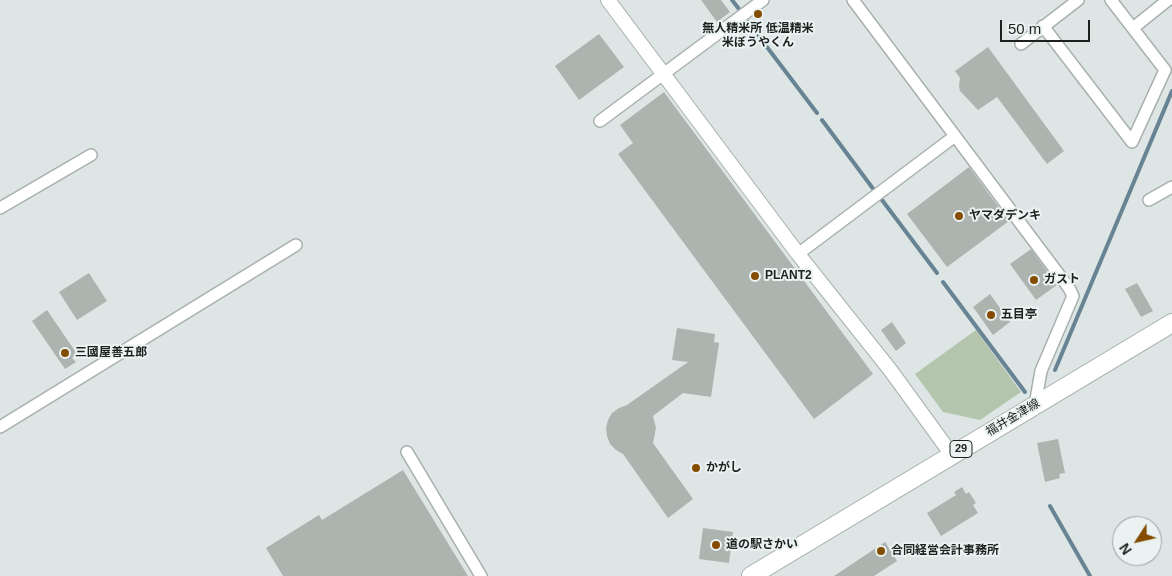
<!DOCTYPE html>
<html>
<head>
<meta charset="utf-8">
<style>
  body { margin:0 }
  #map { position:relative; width:1172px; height:576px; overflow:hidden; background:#dde6e5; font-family:Arial,sans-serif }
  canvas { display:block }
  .north { position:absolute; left:1112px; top:516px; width:50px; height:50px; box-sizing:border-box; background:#eaf3f2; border:1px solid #989f9e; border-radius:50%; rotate:235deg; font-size:14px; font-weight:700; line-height:20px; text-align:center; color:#1d2120 }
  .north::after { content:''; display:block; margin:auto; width:18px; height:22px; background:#854c00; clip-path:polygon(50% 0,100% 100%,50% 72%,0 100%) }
  .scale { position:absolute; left:1000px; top:20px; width:90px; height:22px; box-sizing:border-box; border:2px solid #1d2120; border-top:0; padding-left:6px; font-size:15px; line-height:18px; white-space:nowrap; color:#1d2120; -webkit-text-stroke:4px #eaf3f2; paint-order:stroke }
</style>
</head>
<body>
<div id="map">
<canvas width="1172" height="576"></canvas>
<div class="north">N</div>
<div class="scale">50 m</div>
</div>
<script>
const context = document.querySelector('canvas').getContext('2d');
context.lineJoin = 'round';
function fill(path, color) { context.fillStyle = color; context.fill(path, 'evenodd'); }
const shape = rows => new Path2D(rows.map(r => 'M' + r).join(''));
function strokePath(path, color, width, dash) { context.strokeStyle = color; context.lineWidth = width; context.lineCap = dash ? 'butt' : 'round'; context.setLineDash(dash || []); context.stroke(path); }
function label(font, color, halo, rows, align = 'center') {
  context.font = font + ' Arial,"Noto Sans JP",sans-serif'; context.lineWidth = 4; context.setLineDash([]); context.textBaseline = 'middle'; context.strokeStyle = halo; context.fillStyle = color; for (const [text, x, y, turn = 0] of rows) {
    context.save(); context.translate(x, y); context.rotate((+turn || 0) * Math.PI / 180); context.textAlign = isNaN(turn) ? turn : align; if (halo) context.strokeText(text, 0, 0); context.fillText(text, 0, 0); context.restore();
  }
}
const green = shape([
  [976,330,1021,392,980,420,943,412,915,374]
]);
const stream = shape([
  [732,0,739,9],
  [748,22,817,113],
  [822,120,874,190],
  [882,200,937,273],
  [943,282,1025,392],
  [1055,370,1172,91],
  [1050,506,1090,576]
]);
const building = shape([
  [701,0,721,0,730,12,717,22],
  [599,34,624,67,579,100,555,66],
  [988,47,1064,151,1047,164,997,97,978,110,960,91,959,86,960,78,955,71],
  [664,92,873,374,814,419,618,154,633,143,620,125],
  [969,167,1009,221,947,267,907,214],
  [1031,249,1057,285,1036,300,1010,264],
  [89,273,107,301,77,320,59,292],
  [1137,283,1153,311,1141,317,1125,289],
  [990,294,1010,322,993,335,973,307],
  [47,310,77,354,72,358,76,362,65,369,32,321],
  [892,322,906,343,896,351,881,330],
  [677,328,715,334,714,342,719,343,711,397,683,393,653,416,656,428,653,443,693,499,668,518,623,454,616,450,610,444,607,436,606,428,608,420,612,413,619,408,627,405,688,362,672,360],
  [1058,439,1065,473,1059,474,1060,478,1045,482,1037,443],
  [403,470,468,576,283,576,266,548,319,515,322,520],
  [962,487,966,494,969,492,976,503,973,505,978,513,941,536,927,513,956,495,954,492],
  [703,528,733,532,729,563,699,559],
  [885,542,897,561,874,576,834,576]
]);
const minor = shape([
  [853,0,1069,288,1073,296,1041,371,1035,405],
  [1043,26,1132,142,1165,70,1111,0],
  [1133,28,1168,0],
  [1021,44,1078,0],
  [600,121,763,0],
  [1149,200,1172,187],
  [0,208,91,155],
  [798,254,955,136],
  [0,427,296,245],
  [407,452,481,576]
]);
const tertiary = shape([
  [608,0,798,254,891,371,952,455]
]);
const primary = shape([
  [751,576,1172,323]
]);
const markers = [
  [758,14,5,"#854c00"],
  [959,216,5,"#854c00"],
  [755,276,5,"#854c00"],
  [1034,280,5,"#854c00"],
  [991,315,5,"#854c00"],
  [65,353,5,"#854c00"],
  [696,468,5,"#854c00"],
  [716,545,5,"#854c00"],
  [881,551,5,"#854c00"]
];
const shields = [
  [961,449,22]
];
const shieldNames = [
  ["29",961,449]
];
const poiNames = [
  ["無人精米所 低温精米",758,29,"center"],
  ["米ぼうやくん",758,43,"center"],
  ["ヤマダデンキ",969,216],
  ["PLANT2",765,276],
  ["ガスト",1044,280],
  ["五目亭",1001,315],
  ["三國屋善五郎",75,353],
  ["かがし",706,468],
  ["道の駅さかい",726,545],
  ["合同経営会計事務所",891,551]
];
const streetNames = [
  ["福井金津線",1013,418,-31]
];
fill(green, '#b4c5ad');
strokePath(stream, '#688494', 4);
fill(building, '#adb4b0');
strokePath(minor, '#a8b1af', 14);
strokePath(tertiary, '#a8b1af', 16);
strokePath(primary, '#a8b1af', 20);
strokePath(minor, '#fff', 11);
strokePath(tertiary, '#fff', 14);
strokePath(primary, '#fff', 18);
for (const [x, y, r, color] of markers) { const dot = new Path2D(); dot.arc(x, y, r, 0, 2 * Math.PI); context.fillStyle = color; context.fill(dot); strokePath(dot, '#eaf3f2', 2); }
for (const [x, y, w] of shields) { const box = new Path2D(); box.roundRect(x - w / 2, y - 8.5, w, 17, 4); context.fillStyle = '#eaf3f2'; context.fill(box); strokePath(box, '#1d2120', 1); }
label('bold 11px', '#1d2120', null, shieldNames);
label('bold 12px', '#1d2120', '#eaf3f2', poiNames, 'left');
label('12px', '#1d2120', '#eaf3f2', streetNames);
</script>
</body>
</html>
